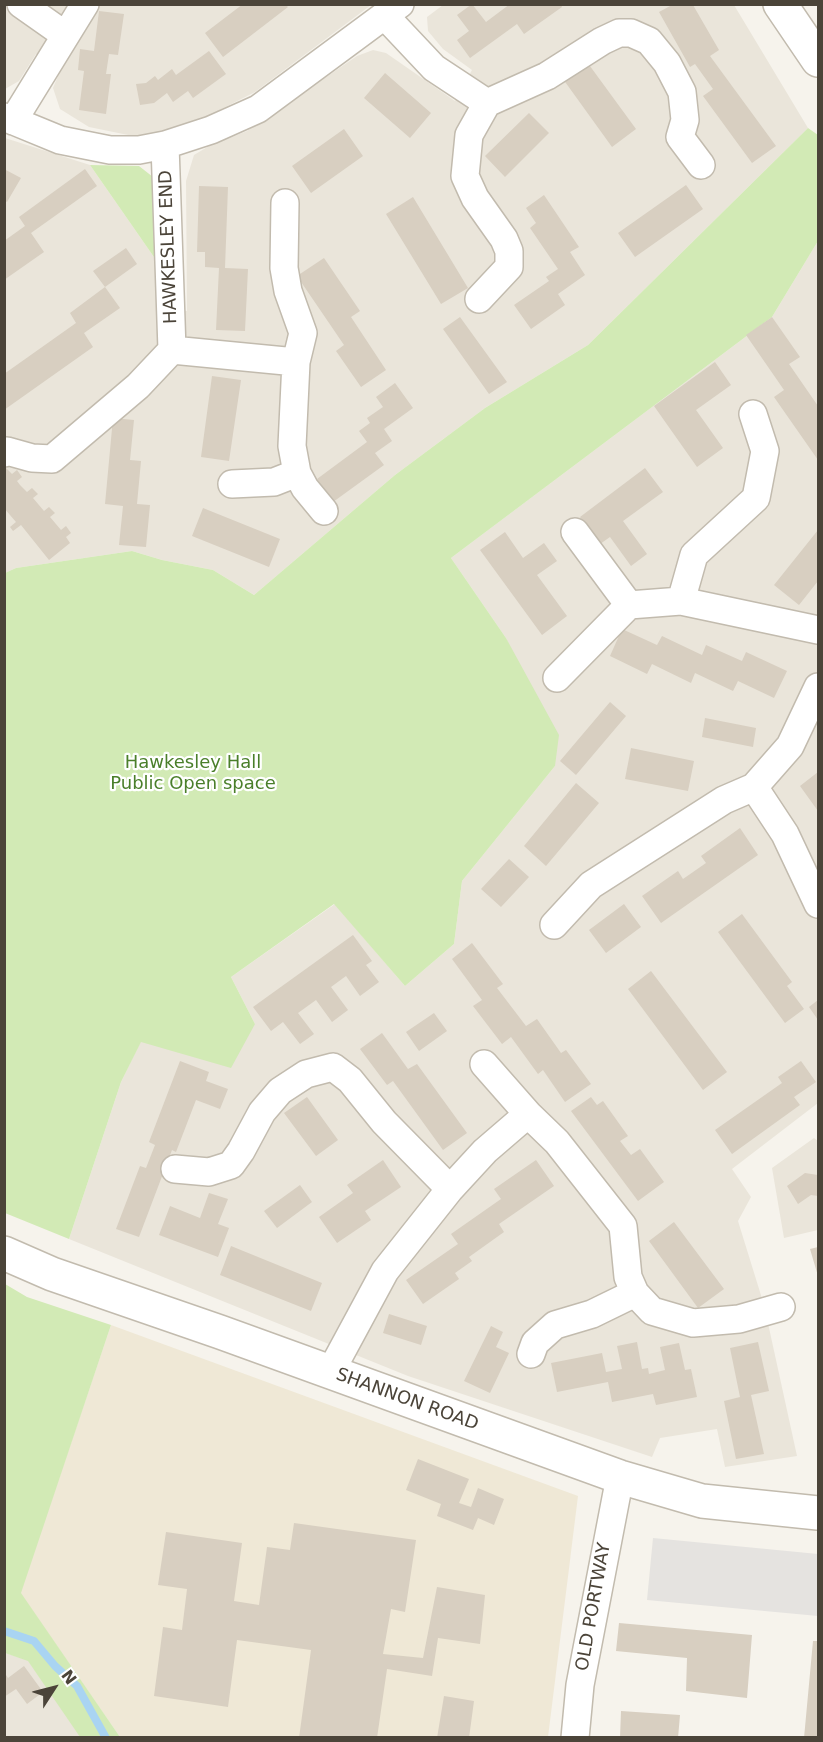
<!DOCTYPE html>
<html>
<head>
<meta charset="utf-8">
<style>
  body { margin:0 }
  #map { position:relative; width:823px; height:1742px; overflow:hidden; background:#f6f3ec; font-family:"DejaVu Sans",sans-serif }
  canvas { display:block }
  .frame { position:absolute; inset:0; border:6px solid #4b4439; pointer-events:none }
  .north { position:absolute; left:24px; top:1658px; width:60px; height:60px; -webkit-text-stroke:4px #fff; paint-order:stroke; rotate:54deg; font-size:16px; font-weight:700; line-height:24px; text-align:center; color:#4b4439 }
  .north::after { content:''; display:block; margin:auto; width:21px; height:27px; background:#4b4439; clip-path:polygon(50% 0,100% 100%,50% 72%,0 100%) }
</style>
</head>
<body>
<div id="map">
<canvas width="823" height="1742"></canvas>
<div class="frame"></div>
<div class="north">N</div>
</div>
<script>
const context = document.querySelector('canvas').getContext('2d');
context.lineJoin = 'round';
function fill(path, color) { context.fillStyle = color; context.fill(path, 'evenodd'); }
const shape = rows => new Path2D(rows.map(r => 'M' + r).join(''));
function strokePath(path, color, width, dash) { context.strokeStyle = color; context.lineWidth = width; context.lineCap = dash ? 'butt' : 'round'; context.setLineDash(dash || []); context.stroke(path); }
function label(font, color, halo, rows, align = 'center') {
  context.font = font + ' "DejaVu Sans",sans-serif'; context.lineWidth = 4.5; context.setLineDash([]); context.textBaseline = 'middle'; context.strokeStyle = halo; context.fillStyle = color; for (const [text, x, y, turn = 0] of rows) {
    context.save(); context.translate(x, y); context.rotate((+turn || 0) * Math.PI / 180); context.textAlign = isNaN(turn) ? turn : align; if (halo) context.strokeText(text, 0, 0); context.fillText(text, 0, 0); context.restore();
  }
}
const residential = shape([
  [4,5,371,5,255,92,194,123,138,137,89,127,60,109,53,88,61,69,36,54,19,81,5,89],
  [443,5,734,5,808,128,588,345,485,408,395,475,254,595,213,570,162,560,132,551,16,568,5,573,5,138,90,165,156,260,161,309,187,311,186,181,194,155,209,146,247,131,357,56,373,50,386,53,455,101,472,70,443,49,428,31,427,17],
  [818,241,818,1103,732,1169,751,1197,738,1221,764,1305,797,1456,725,1467,717,1429,660,1438,652,1457,408,1376,69,1239,121,1082,141,1041,255,1024,231,977,335,904,405,986,454,944,462,881,555,766,506,638,451,558,772,317],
  [814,1138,818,1141,818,1230,784,1238,772,1168],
  [5,1653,28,1660,81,1737,5,1738]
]);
const education = shape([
  [111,1325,578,1496,548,1737,120,1737,20,1593]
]);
const green = shape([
  [808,128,818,135,818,241,772,317,451,558,506,638,559,735,555,766,462,881,454,944,405,986,334,904,231,977,255,1024,231,1068,141,1042,121,1082,69,1239,5,1213,5,573,16,568,132,551,162,560,213,570,254,595,395,475,485,408,588,345],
  [90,165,139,166,153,177,156,260],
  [5,1284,27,1297,111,1325,21,1593,120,1737,80,1737,28,1661,5,1653]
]);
const parking = shape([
  [653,1538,818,1554,818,1616,647,1600]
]);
const stream = shape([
  [4,1631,34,1641,55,1666,77,1686,106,1738]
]);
const building = shape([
  [243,4,285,4,288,7,223,57,205,33],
  [472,4,486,22,510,4,561,4,562,7,524,34,517,24,470,58,457,40,469,31,457,15],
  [672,5,693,5,719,50,710,56,776,146,752,163,703,96,713,89,695,64,690,67,659,12],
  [99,11,124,14,118,55,109,54,106,74,111,74,106,114,79,110,84,71,78,70,80,49,94,51],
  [209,51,226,74,193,98,188,91,173,102,167,93,154,103,140,105,136,84,146,83,155,76,158,80,172,69,176,75],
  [587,62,636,129,612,147,563,79],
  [385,73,431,113,410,138,364,98],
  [529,113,549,133,505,177,485,156],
  [344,129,363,156,311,193,292,166],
  [4,169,21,178,7,202,4,200],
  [85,169,97,186,31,233,44,252,4,280,4,241,25,226,19,217],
  [686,185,703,209,635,257,618,233],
  [199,186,228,187,225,268,248,269,245,331,216,330,219,268,205,267,205,252,197,252],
  [544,195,579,247,570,252,585,275,558,294,565,305,531,329,514,305,549,281,546,277,558,269,530,228,536,223,526,208],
  [413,197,468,288,441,304,386,214],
  [126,248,137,264,105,287,93,271],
  [324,258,360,311,351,317,386,370,361,387,336,351,344,345,297,276],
  [105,287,120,308,84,333,93,347,4,410,4,374,76,323,70,313],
  [460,317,507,382,489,394,443,329],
  [772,317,800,357,789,364,818,406,818,460,774,397,784,390,746,335],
  [715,362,731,385,696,410,723,448,697,467,654,406],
  [212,376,241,380,229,461,201,457],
  [395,383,413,408,384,429,392,441,375,453,384,465,333,502,317,479,367,442,359,431,370,423,367,418,383,407,376,397],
  [113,418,134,420,130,460,141,461,137,504,150,505,146,547,119,545,123,506,105,504],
  [4,466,12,474,17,470,22,477,17,481,20,485,27,492,32,488,38,494,33,498,44,511,49,507,55,513,50,517,61,530,66,526,71,533,66,537,70,543,49,560,21,525,13,531,10,527,16,522,4,508],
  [645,468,663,492,623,521,647,554,631,566,610,537,600,544,580,517],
  [203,508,280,539,269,567,192,536],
  [818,530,818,581,799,605,774,585],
  [505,532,523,558,544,543,557,561,537,575,567,616,542,635,480,550],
  [622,629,657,645,662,636,702,655,706,645,742,661,746,652,787,671,774,698,738,681,733,691,695,673,691,683,652,664,647,674,610,656],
  [610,702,626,716,576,775,560,761],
  [705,718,756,728,753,747,702,737],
  [631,748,694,761,688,791,625,779],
  [818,772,818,811,800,786],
  [576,783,599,803,546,866,524,846],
  [740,828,758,855,661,923,642,896,678,871,683,879,706,863,701,856],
  [509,859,529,877,501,907,481,889],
  [624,904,641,927,606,953,589,930],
  [742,914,792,982,787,986,804,1009,785,1023,718,932],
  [353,935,372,961,366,965,379,982,360,996,346,976,331,987,348,1010,332,1022,316,1000,298,1013,314,1034,300,1044,283,1022,271,1031,253,1007],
  [472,943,503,984,497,988,526,1026,537,1019,561,1053,566,1050,591,1084,565,1102,543,1070,538,1074,511,1037,502,1044,473,1006,482,1000,452,959],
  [651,971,727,1072,703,1090,628,989],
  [818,1000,818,1020,809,1007],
  [434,1013,447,1031,419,1051,406,1032],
  [382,1033,408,1069,417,1064,467,1133,443,1150,393,1081,387,1085,360,1049],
  [180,1061,209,1072,206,1081,228,1089,220,1109,196,1100,176,1152,172,1150,139,1237,116,1229,140,1166,146,1168,155,1145,149,1142],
  [801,1061,816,1082,794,1097,800,1105,732,1154,715,1130,782,1083,778,1077],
  [307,1097,338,1140,316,1156,284,1113],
  [591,1097,597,1105,603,1101,628,1136,620,1141,631,1155,640,1149,664,1182,638,1201,571,1111],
  [383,1160,401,1187,365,1211,371,1220,337,1243,319,1217,353,1193,347,1185],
  [536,1160,554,1186,499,1224,504,1232,469,1257,472,1261,455,1273,459,1279,423,1304,406,1280,458,1244,451,1234,501,1199,494,1189],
  [805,1173,818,1175,818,1196,811,1195,798,1204,787,1186],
  [300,1185,312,1202,277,1228,264,1211],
  [209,1193,228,1199,218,1224,229,1228,218,1257,159,1235,170,1206,200,1218],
  [674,1222,724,1289,698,1308,649,1241],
  [231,1246,322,1283,311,1311,220,1275],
  [818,1247,818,1276,810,1249],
  [389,1314,427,1326,421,1345,383,1333],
  [491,1326,503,1332,496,1347,509,1353,490,1393,464,1381],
  [637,1342,642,1369,648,1368,649,1374,665,1370,660,1347,679,1343,685,1370,691,1369,697,1397,656,1405,653,1394,612,1402,608,1382,557,1392,551,1363,602,1353,606,1372,622,1369,617,1346],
  [758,1342,769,1391,751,1395,764,1454,736,1459,724,1401,740,1397,730,1348],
  [418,1459,469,1479,459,1503,471,1507,478,1488,504,1499,494,1525,478,1518,473,1530,437,1516,441,1504,406,1490],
  [294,1523,416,1540,405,1612,391,1609,383,1654,423,1658,437,1587,485,1595,480,1644,438,1638,432,1676,387,1669,377,1738,299,1738,311,1650,237,1640,228,1707,154,1696,163,1627,182,1630,187,1589,158,1585,166,1532,242,1543,234,1601,259,1605,267,1547,290,1550],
  [619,1623,752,1635,747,1698,686,1691,687,1658,616,1651],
  [813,1641,818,1641,818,1738,804,1738],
  [24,1666,43,1692,27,1704,16,1689,4,1697,4,1672,8,1678],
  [444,1696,474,1701,469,1738,437,1738],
  [621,1711,680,1715,678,1738,620,1738]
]);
const minor = shape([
  [21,4,65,35],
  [385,16,434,68,487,103,469,135,465,176,475,198,504,239,509,251,509,267,479,299],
  [487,103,547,76,602,41,619,33,631,33,649,41,667,63,682,92,685,120,680,137,701,165],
  [4,117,60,140,110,150,139,150,165,145,211,130,258,109,400,4],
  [13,121,85,4],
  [285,203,284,268,288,291,303,333,296,362],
  [172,350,296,362,292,446,297,473,305,488,324,511],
  [4,453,7,451,32,458,52,459,138,386,172,350,165,145],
  [232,484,274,482,297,473],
  [575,532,629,605,681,601,818,630],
  [681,601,694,555,756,498,765,451,753,414],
  [557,678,629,605],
  [754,787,785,834,818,904],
  [554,925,591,885,724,800,754,787,790,746,818,687],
  [528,1114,557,1142,623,1226,628,1277,635,1293,652,1311,693,1323,739,1319,781,1307],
  [175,1169,209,1172,231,1165,241,1151,262,1112,280,1091,306,1074,333,1067,350,1080,384,1122,450,1189],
  [531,1354,535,1343,555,1325,592,1314,635,1293],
  [331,1371,385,1271,450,1189,485,1151,528,1114,484,1064],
  [575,1738,580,1685,620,1477]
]);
const tertiary = shape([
  [780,4,818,60],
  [4,1253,52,1274,220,1332,620,1477,702,1501,818,1513]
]);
const streetNames = [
  ["HAWKESLEY END",169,247,-92],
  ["SHANNON ROAD",407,1400,20],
  ["OLD PORTWAY",594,1607,-80]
];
const parkNames = [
  ["Hawkesley Hall",193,763],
  ["Public Open space",193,784]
];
fill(residential, '#eae5da');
fill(education, '#efe8d6');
fill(green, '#d2eab5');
fill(parking, '#e5e3e0');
strokePath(stream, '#a9d4f2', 8);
fill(building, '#d8cfc1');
strokePath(minor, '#c2bbae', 30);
strokePath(tertiary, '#c2bbae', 36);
strokePath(minor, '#fff', 27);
strokePath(tertiary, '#fff', 33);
label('18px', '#4b4439', '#fff', streetNames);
label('18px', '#4a7f2a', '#fff', parkNames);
</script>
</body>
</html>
